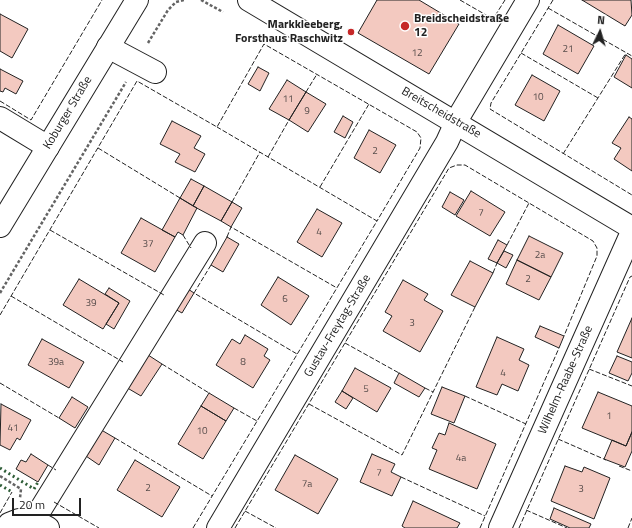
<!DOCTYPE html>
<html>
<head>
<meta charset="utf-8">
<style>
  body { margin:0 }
  #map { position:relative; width:632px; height:528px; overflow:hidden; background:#fff; font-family:"Titillium Web",sans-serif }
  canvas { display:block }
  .north { position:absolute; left:580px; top:12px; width:40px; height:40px; -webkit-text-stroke:3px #fff; paint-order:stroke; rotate:5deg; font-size:11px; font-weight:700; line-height:16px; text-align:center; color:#222 }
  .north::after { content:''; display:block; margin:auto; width:14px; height:18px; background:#222; clip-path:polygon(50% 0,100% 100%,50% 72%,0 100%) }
  .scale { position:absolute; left:12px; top:498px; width:69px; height:18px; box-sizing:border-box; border:2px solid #222; border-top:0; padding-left:5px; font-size:12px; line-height:14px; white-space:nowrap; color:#222; -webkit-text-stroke:3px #fff; paint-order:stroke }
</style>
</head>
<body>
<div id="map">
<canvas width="632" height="528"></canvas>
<div class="north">N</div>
<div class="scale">20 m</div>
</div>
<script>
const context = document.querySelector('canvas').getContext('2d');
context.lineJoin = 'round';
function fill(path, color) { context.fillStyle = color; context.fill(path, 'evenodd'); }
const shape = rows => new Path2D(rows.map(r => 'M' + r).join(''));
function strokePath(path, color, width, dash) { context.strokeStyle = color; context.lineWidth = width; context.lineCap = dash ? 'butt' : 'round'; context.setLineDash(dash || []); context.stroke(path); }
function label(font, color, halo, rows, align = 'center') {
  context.font = font + ' "Titillium Web",sans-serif'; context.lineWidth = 3; context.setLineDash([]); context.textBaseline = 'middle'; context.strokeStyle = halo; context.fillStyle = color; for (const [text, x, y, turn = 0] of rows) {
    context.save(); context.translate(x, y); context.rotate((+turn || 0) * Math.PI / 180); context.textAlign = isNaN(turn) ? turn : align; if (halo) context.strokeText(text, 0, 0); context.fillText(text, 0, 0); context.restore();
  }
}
const building = shape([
  [377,0,419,0,459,24,429,74,358,33,377,0],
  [582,0,631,0,632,15,625,26,582,0],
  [0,14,28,29,12,58,0,51,0,14],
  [558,25,594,46,578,74,543,54,558,25],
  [626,55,632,59,632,88,614,77,626,55],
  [258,67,269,73,260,91,248,84,258,67],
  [0,69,23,81,16,94,5,88,3,92,0,91,0,69],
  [532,75,560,91,544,121,515,105,532,75],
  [287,80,306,92,289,120,269,109,287,80],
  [306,92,326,104,308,132,289,120,306,92],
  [343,116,353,122,345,138,334,132,343,116],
  [629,117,632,119,632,171,614,159,621,148,612,143,629,117],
  [172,121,201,136,194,148,205,154,195,172,175,162,180,154,160,144,172,121],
  [369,130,396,145,380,173,354,158,369,130],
  [191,179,204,186,193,206,180,198,191,179],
  [204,186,232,202,221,221,193,206,204,186],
  [471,191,505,212,490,236,456,216,471,191],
  [450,192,464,200,455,215,442,207,450,192],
  [180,198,197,208,183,235,178,232,175,237,162,230,180,198],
  [232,202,242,208,231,227,221,221,232,202],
  [317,209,342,223,322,257,297,242,317,209],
  [141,218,175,237,155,272,121,253,141,218],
  [529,236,563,253,551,277,517,260,529,236],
  [227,237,239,244,223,272,211,265,227,237],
  [498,240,507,245,497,263,488,259,498,240],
  [504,251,513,255,506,268,497,263,504,251],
  [517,260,551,277,539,300,506,284,517,260],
  [470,261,493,273,475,307,451,295,470,261],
  [278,277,309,296,291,325,261,305,278,277],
  [79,279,119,303,103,329,63,305,79,279],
  [403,280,428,294,424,300,443,311,420,352,383,331,392,316,385,312,403,280],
  [185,287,194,293,182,313,173,308,185,287],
  [109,288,130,301,114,329,106,324,119,303,105,294,109,288],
  [632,318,632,358,617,352,632,318],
  [540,326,564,336,559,348,535,337,540,326],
  [245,335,268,349,264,356,270,360,253,388,216,365,232,339,240,344,245,335],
  [497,337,524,349,519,360,529,365,518,391,502,384,497,395,476,387,497,337],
  [42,339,84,362,69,388,28,365,42,339],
  [145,353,162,364,141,396,124,386,145,353],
  [617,356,632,362,632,373,628,381,609,373,617,356],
  [355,368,391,388,377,412,342,391,355,368],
  [399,373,425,388,419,397,394,383,399,373],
  [442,387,465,396,454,423,431,414,442,387],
  [342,391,353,398,346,409,335,402,342,391],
  [598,392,632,406,632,432,626,446,582,428,598,392],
  [209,393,234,408,226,421,201,406,209,393],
  [72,397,88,407,75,428,59,418,72,397],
  [1,404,31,420,20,440,17,438,10,450,0,445,1,404],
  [201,406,226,421,203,459,178,444,201,406],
  [449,423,496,444,477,489,429,469,437,450,432,448,439,433,445,435,449,423],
  [98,428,115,438,99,465,83,454,98,428],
  [632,432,632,451,625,467,604,459,612,440,626,446,632,432],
  [31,454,48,465,38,482,16,469,21,460,26,462,31,454],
  [372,454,395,464,391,472,401,477,392,496,360,482,372,454],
  [295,455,338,479,318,514,275,490,295,455],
  [135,460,180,487,162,517,117,490,135,460],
  [565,466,582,472,584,467,610,478,594,519,551,501,565,466],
  [413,501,460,523,457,528,405,528,402,526,413,501],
  [554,508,591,524,589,528,570,528,550,519,554,508]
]);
const path = shape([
  [201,0,223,12],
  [148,43,168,10,176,2,184,0],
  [0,293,126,82],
  [0,476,21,489,20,498]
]);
const minor = shape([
  [108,47,155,72],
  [0,118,48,147],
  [34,520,205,243],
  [6,528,9,524,19,520,34,520,48,528],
  [218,528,447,142,458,118,528,0],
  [500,528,632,232]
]);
const major = shape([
  [249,0,632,228],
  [0,226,137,0]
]);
const hedge = shape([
  [0,468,34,489,38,482],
  [0,485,12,492]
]);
const fence = shape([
  [460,0,493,19,505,0],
  [553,0,491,103,490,109,632,195],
  [548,8,632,56],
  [521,53,598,98],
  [306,92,317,74],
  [0,101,31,120,102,0],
  [98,148,180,198],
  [563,154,626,53],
  [268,157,289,120],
  [320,187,369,104],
  [232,202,260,152],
  [50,230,164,295],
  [183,235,191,248],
  [227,237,231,227,337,288],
  [507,245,529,203],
  [211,265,194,293,297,354],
  [493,273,497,263],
  [11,296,123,362],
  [0,315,137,81,217,127,264,44,417,132,421,138,420,148,377,221],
  [345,343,399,373],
  [162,364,209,393],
  [589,369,632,386],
  [0,383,59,418],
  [425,388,433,392],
  [465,396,526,424],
  [309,404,402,455,475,307],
  [234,408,257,421],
  [115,438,212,496],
  [558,439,606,460],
  [48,465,56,470],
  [619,466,632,471],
  [401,477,485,516],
  [54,502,99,528],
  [526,510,567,528],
  [245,511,276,528],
  [0,513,12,492],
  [193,528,377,221,217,127],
  [235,528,449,168,457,165,465,165,593,241,597,248,597,256,564,336],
  [480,528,559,348],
  [519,528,630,277,632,276],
  [628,528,632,518]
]);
const markers = [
  [405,26,5,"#c62828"],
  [351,32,4,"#c62828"]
];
const numberNames = [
  ["21",568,50],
  ["12",417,54],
  ["10",538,98],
  ["11",288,100],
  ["9",307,112],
  ["2",375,152],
  ["7",481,214],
  ["4",319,233],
  ["37",148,245],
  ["2a",540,256],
  ["2",528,280],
  ["6",285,300],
  ["39",91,304],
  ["3",412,324],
  ["39a",56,363],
  ["8",243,363],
  ["4",503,374],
  ["5",366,390],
  ["1",609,417],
  ["41",13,429],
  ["10",202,432],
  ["4a",461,459],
  ["7",379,474],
  ["7a",307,485],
  ["2",148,489],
  ["3",581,490]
];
const poiNames = [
  ["Breidscheidstraße",414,19],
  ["12",414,33],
  ["Markkleeberg,",343,25,"right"],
  ["Forsthaus Raschwitz",343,39,"right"]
];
const streetNames = [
  ["Koburger Straße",68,113,-59],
  ["Breitscheidstraße",441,113,30],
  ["Gustav-Freytag-Straße",338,326,-59],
  ["Wilhelm-Raabe-Straße",566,380,-66]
];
fill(building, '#f3c9c0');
strokePath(building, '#222', 1);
strokePath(minor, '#222', 24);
strokePath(major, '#222', 24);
strokePath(path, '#646464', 2.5, [3, 2]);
strokePath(minor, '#fff', 22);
strokePath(major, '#fff', 22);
strokePath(hedge, '#2f5e38', 3, [2, 3]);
strokePath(fence, '#222', 1, [5, 2]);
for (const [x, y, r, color] of markers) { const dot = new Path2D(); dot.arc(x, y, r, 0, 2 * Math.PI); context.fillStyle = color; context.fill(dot); strokePath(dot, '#fff', 1.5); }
label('10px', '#564c4a', null, numberNames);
label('bold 12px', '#222', '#fff', poiNames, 'left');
label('12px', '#222', '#fff', streetNames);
</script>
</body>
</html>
